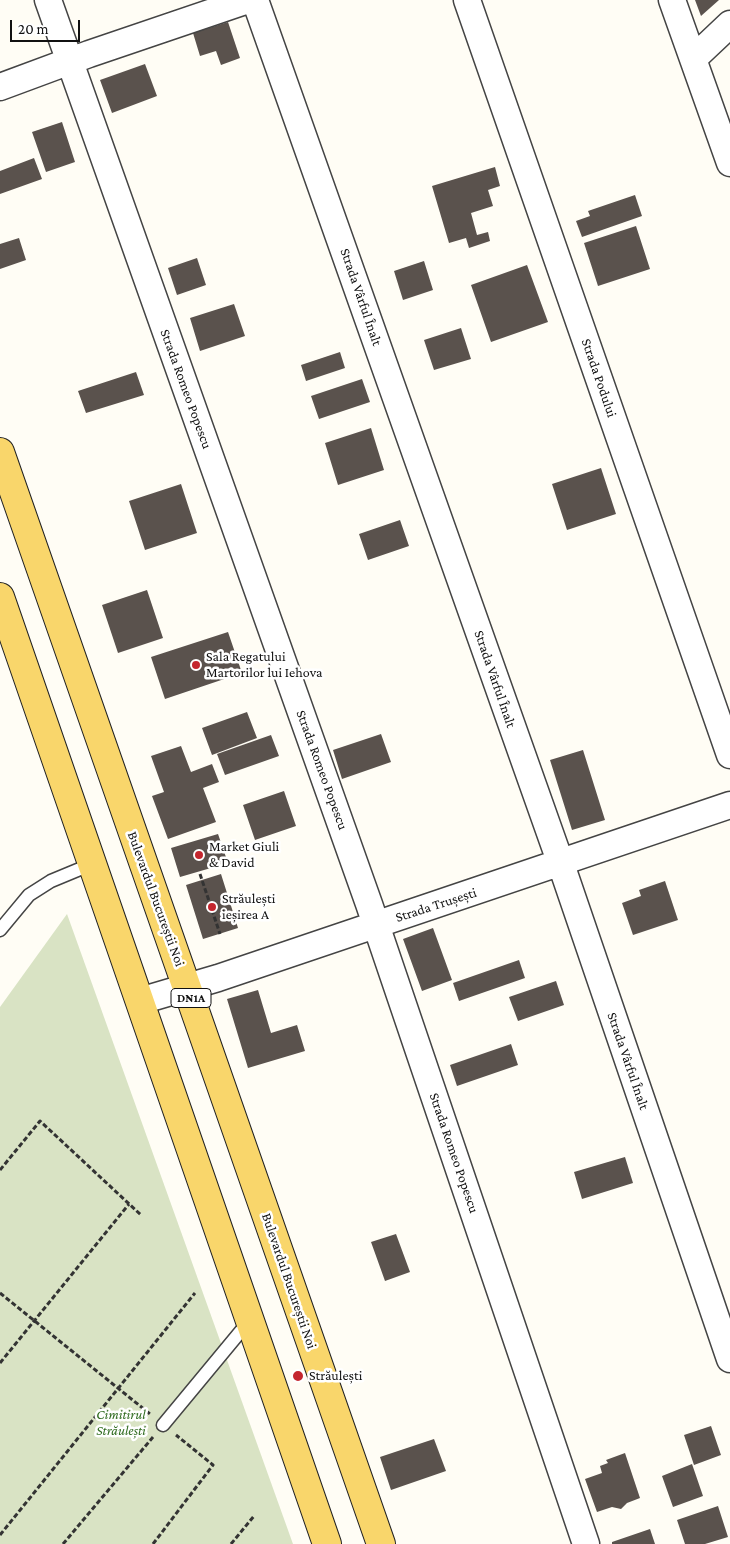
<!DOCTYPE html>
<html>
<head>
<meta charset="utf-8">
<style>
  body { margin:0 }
  #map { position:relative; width:730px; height:1544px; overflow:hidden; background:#fffdf5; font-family:"Crimson Pro",serif }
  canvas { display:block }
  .scale { position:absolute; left:10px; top:20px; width:70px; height:22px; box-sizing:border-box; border:2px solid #111; border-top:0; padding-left:6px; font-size:15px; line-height:18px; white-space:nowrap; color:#111; -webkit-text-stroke:4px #fff; paint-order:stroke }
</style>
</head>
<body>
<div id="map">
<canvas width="730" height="1544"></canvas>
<div class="scale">20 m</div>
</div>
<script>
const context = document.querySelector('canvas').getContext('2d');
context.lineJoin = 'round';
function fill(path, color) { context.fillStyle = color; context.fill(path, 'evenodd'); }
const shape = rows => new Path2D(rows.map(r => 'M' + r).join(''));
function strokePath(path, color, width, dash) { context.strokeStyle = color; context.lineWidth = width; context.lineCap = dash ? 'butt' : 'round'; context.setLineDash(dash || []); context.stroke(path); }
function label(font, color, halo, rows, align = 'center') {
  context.font = font + ' "Crimson Pro",serif'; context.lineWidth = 5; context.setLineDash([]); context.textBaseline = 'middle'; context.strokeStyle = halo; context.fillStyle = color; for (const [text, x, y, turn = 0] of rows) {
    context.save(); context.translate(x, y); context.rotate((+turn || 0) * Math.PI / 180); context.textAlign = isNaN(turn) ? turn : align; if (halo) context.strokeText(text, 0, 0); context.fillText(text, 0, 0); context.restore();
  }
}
const cemetery = shape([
  [67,914,293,1544,0,1544,0,1007]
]);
const building = shape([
  [695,0,719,0,701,16],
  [228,22,240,58,221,65,216,51,200,56,193,33],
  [145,64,157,96,112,113,100,80],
  [62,122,75,162,46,172,32,132],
  [34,158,42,179,0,194,0,171],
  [495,167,500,186,488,190,493,206,471,213,477,235,488,232,490,241,469,248,466,238,449,243,432,186],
  [635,195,642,216,582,237,576,221,590,216,588,211],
  [636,226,650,269,598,286,584,243],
  [19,238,26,260,0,269,0,244],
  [197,258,206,285,177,295,168,268],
  [424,261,433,290,403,300,394,271],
  [527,265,548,322,491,342,471,285],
  [234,304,245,336,200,351,190,318],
  [461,328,471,359,434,370,424,340],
  [340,352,345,368,306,381,301,365],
  [136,372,144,395,86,413,78,391],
  [362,379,370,402,319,419,311,396],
  [371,428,384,470,338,485,325,443],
  [601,468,616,514,567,530,552,484],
  [181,484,197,533,145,550,129,501],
  [400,520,409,546,368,560,359,534],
  [147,590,163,638,118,653,102,605],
  [228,632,242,673,165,699,151,657],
  [247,712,257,738,212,755,202,728],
  [381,734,391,762,342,779,333,750],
  [271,735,279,756,225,775,217,754],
  [181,746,191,772,212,764,219,782,203,788,216,822,168,839,152,796,164,792,151,756],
  [583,750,605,820,572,830,550,760],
  [284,791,296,826,255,840,243,805],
  [218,834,228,863,180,877,171,848],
  [221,874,238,928,203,939,186,885],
  [665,881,678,920,633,935,622,903,641,896,639,890],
  [433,928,452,980,422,991,403,939],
  [519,960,525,978,459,1001,453,983],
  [556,981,564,1005,518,1021,509,997],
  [258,990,271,1033,297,1025,305,1051,248,1068,227,999],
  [511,1044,518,1065,457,1086,450,1065],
  [625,1157,633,1183,582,1199,574,1172],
  [396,1234,410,1272,385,1281,371,1242],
  [711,1426,721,1455,694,1465,684,1435],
  [434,1439,446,1471,391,1490,380,1457],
  [625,1453,640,1498,627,1503,621,1509,612,1507,597,1512,585,1479,602,1473,600,1466,608,1463,606,1460],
  [692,1464,703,1496,673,1507,662,1476],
  [718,1506,728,1537,705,1544,685,1544,677,1520],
  [650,1529,655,1544,612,1544,612,1542]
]);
const path = shape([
  [200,874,220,934],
  [0,1170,40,1121,141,1215],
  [0,1293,150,1414],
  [0,1363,129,1204],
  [0,1535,195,1293],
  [63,1544,153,1437],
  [153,1544,213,1465,176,1435],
  [231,1544,254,1516]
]);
const lane = shape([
  [0,930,29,895,51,881,92,864],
  [163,1425,250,1320]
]);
const street = shape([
  [48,0,369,904,586,1544],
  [255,0,561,864,730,1359],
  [467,0,730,755],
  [672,0,730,163],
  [693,59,730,24],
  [0,87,89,54,248,0],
  [140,1001,218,978,730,805]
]);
const primary = shape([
  [0,452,381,1544],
  [0,597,327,1544]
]);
const markers = [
  [196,665,5,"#c4262e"],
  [199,855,5,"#c4262e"],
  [212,907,5,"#c4262e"],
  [298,1376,6,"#c4262e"]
];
const shields = [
  [191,998,40]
];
const shieldNames = [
  ["DN1A",191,998]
];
const streetNames = [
  ["Strada Vârful Înalt",361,297,71],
  ["Strada Podului",599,378,71],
  ["Strada Romeo Popescu",186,389,70],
  ["Strada Vârful Înalt",495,679,71],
  ["Strada Romeo Popescu",322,770,70],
  ["Bulevardul Bucureștii Noi",156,899,70],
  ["Strada Trușești",436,905,-18],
  ["Strada Vârful Înalt",628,1061,71],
  ["Strada Romeo Popescu",454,1153,71],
  ["Bulevardul Bucureștii Noi",289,1281,71]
];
const poiNames = [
  ["Sala Regatului",206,657],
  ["Martorilor lui Iehova",206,673],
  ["Market Giuli",209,847],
  ["& David",209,863],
  ["Străulești",222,899],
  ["ieșirea A",222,915],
  ["Străulești",309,1376]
];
const parkNames = [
  ["Cimitirul",121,1415],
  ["Străulești",121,1431]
];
fill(cemetery, '#d9e3c4');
fill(building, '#5a524d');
strokePath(lane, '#444', 15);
strokePath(street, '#444', 29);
strokePath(primary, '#222', 30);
strokePath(path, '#333', 3, [5, 2.5]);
strokePath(lane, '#fff', 12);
strokePath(street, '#fff', 26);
strokePath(primary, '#f9d66b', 28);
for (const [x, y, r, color] of markers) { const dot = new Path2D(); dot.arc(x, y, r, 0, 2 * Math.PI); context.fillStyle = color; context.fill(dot); strokePath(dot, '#fff', 2); }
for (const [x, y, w] of shields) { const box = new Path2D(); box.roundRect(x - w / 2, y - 9.5, w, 19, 4); context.fillStyle = '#fff'; context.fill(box); strokePath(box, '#111', 1); }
label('bold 12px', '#111', null, shieldNames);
label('14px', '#111', '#fff', streetNames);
label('14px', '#111', '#fff', poiNames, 'left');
label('italic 14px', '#2f6b1f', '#fff', parkNames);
</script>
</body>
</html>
